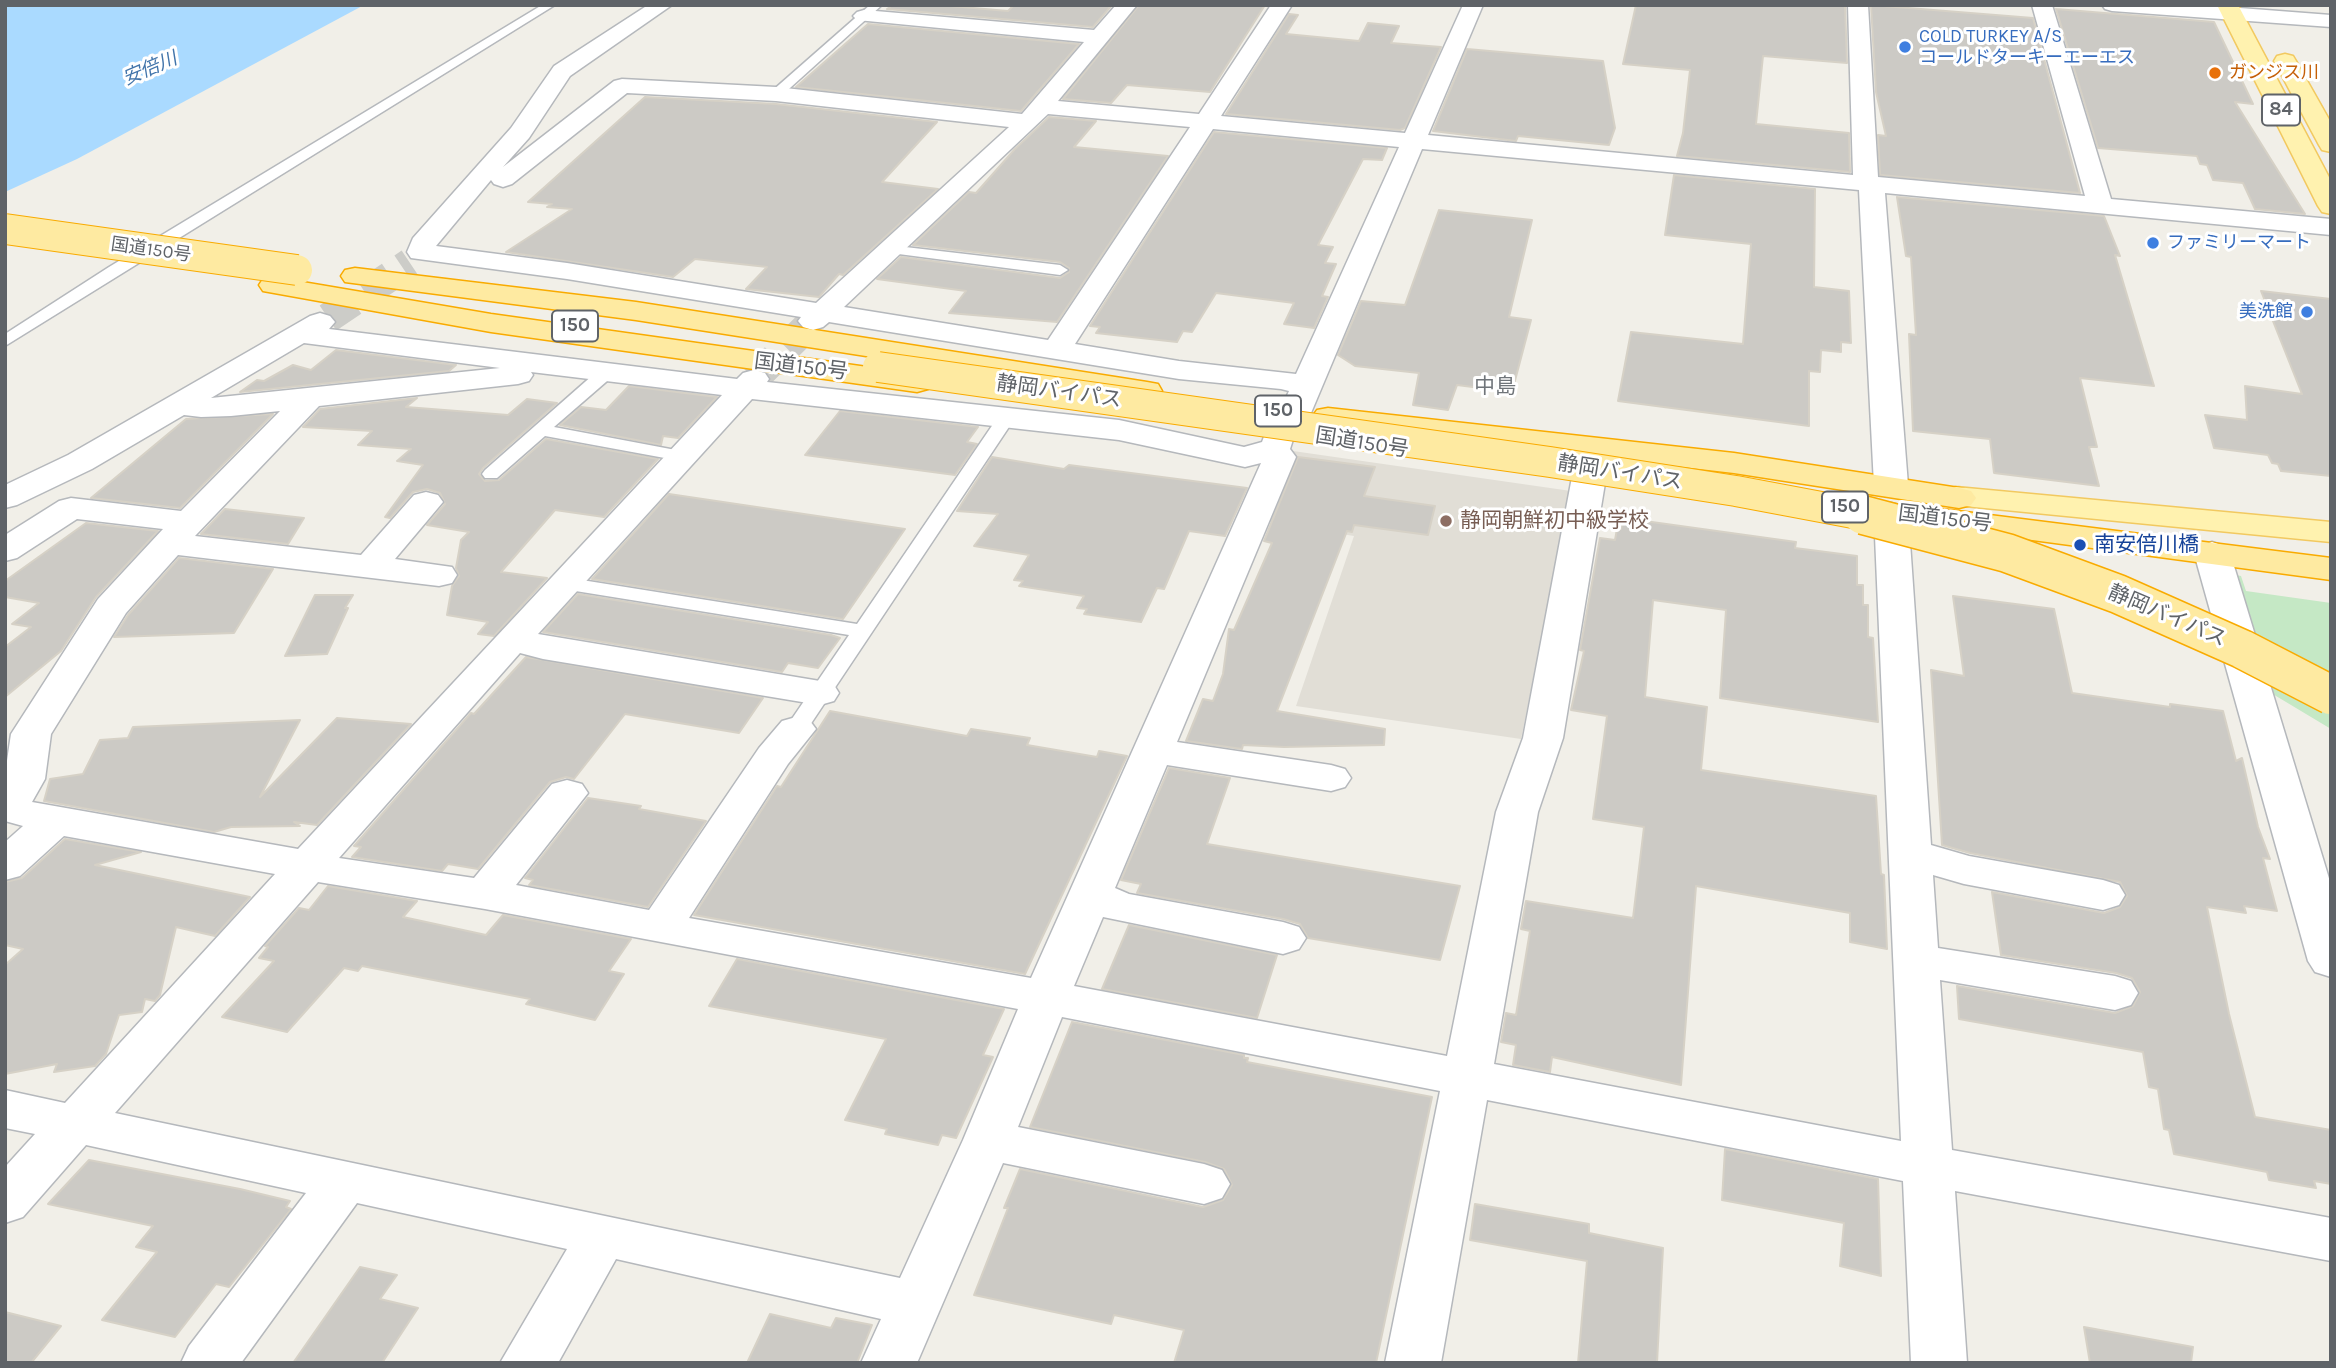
<!DOCTYPE html>
<html>
<head>
<meta charset="utf-8">
<style>
  body { margin:0 }
  #map { position:relative; width:2336px; height:1368px; overflow:hidden; background:#f1efe8; font-family:Karla,sans-serif }
  canvas { display:block }
  .frame { position:absolute; inset:0; border:7px solid #5f6368; pointer-events:none }
</style>
</head>
<body>
<div id="map">
<canvas width="2336" height="1368"></canvas>
<div class="frame"></div>
</div>
<script>
const context = document.querySelector('canvas').getContext('2d');
context.lineJoin = 'round';
function fill(path, color) { context.fillStyle = color; context.fill(path, 'evenodd'); }
const shape = rows => new Path2D(rows.map(r => 'M' + r).join(''));
function strokePath(path, color, width, dash) { context.strokeStyle = color; context.lineWidth = width; context.lineCap = dash ? 'butt' : 'round'; context.setLineDash(dash || []); context.stroke(path); }
function label(font, color, halo, rows, align = 'center') {
  context.font = font + ' Karla,"Noto Sans JP",sans-serif'; context.lineWidth = 6; context.setLineDash([]); context.textBaseline = 'middle'; context.strokeStyle = halo; context.fillStyle = color; for (const [text, x, y, turn = 0] of rows) {
    context.save(); context.translate(x, y); context.rotate((+turn || 0) * Math.PI / 180); context.textAlign = isNaN(turn) ? turn : align; if (halo) context.strokeText(text, 0, 0); context.fillText(text, 0, 0); context.restore();
  }
}
const education = shape([
  [1293,451,1571,491,1521,739,1296,706,1354,536,1262,521]
]);
const green = shape([
  [2231,574,2241,576,2246,591,2331,603,2331,729,2271,693]
]);
const water = shape([
  [5,5,364,5,77,159,5,192]
]);
const building = shape([
  [893,5,939,5,1008,11,1014,5,1112,5,1093,27,887,9,893,5],
  [1139,5,1265,5,1210,92,1127,85,1111,103,1063,99,1139,5],
  [1636,5,1845,5,1847,63,1763,56,1756,124,1849,133,1850,172,1677,156,1683,133,1690,70,1623,64,1636,5],
  [1871,5,2033,18,2080,193,1880,175,1878,135,1886,136,1876,92,1871,5],
  [2056,9,2214,22,2253,104,2235,102,2305,214,2255,209,2243,183,2213,180,2207,165,2200,164,2197,156,2098,148,2056,9],
  [1289,14,1298,15,1286,34,1359,41,1368,23,1399,26,1391,43,1441,47,1405,128,1400,130,1226,114,1289,14],
  [868,24,1079,44,1021,111,796,87,868,24],
  [1467,49,1603,61,1615,128,1609,145,1518,136,1516,141,1433,131,1467,49],
  [645,97,776,104,937,122,882,182,938,189,843,275,839,274,819,297,746,289,767,267,695,259,673,277,506,252,572,209,547,207,552,204,528,202,645,97],
  [1049,117,1096,121,1074,147,1168,156,1057,322,949,313,966,291,877,279,901,257,1060,278,1069,272,1069,268,1060,262,913,245,969,192,976,193,1015,149,1049,117],
  [1214,132,1387,148,1382,160,1363,159,1318,245,1333,247,1325,263,1336,264,1322,296,1328,297,1314,328,1284,324,1294,303,1216,293,1192,332,1183,331,1177,342,1096,333,1100,327,1090,326,1214,132],
  [1674,175,1815,189,1814,287,1849,291,1851,343,1841,342,1841,352,1821,350,1820,372,1809,371,1809,426,1618,401,1631,332,1743,344,1751,244,1665,235,1674,175],
  [1897,197,2104,216,2120,256,2115,255,2154,386,2080,378,2097,447,2089,447,2099,486,1994,473,1990,439,1913,431,1909,334,1916,335,1911,257,1906,256,1897,197],
  [1439,210,1532,220,1509,317,1531,320,1512,392,1457,385,1448,410,1413,405,1419,373,1355,366,1338,355,1361,301,1405,305,1439,210],
  [2261,291,2331,299,2331,476,2281,471,2278,464,2272,463,2268,455,2214,448,2205,415,2247,420,2245,386,2302,394,2261,291],
  [336,350,456,365,449,371,240,392,257,380,264,381,293,365,311,370,336,350],
  [629,386,717,397,678,438,663,436,661,445,560,425,581,407,606,410,629,386],
  [417,398,406,407,508,415,527,399,557,403,483,468,479,474,485,481,499,480,546,439,658,459,604,517,555,510,501,572,547,578,494,636,478,634,488,622,447,615,452,586,459,576,456,568,461,540,469,532,427,525,445,504,440,493,427,489,413,492,390,518,385,517,423,465,397,461,411,449,358,445,372,431,303,427,320,409,417,398],
  [840,411,978,427,967,442,977,444,955,475,805,455,840,411],
  [273,414,180,508,91,498,186,419,273,414],
  [992,457,1064,469,1069,465,1247,488,1225,536,1189,531,1164,589,1157,588,1141,622,1084,614,1087,609,1077,608,1084,596,1019,586,1023,581,1014,580,1029,555,974,546,998,514,957,511,992,457],
  [1298,457,1375,467,1364,496,1435,506,1428,535,1354,525,1352,532,1347,531,1277,711,1385,729,1384,745,1284,747,1243,745,1242,749,1186,741,1203,699,1213,701,1223,674,1229,629,1234,630,1272,543,1264,541,1298,457],
  [669,494,905,529,843,619,592,579,669,494],
  [225,509,304,518,288,544,201,534,225,509],
  [1623,518,1796,542,1795,548,1857,556,1857,585,1863,585,1863,605,1868,605,1868,637,1873,638,1878,722,1720,698,1726,610,1653,600,1645,697,1707,707,1701,770,1876,796,1881,874,1884,875,1887,949,1850,942,1850,913,1696,886,1681,1085,1552,1057,1550,1072,1513,1065,1516,1045,1501,1042,1506,1013,1516,1015,1530,931,1521,929,1526,901,1633,918,1644,827,1593,819,1607,716,1571,710,1584,651,1580,650,1600,538,1615,540,1617,529,1621,529,1623,518],
  [86,523,158,531,96,597,61,651,5,697,5,647,31,627,12,624,39,603,5,597,5,581,86,523],
  [179,558,273,569,234,633,114,637,128,615,179,558],
  [578,594,831,635,840,638,818,668,788,663,782,672,543,632,578,594],
  [315,595,353,595,345,608,348,608,327,654,285,656,315,595],
  [1953,596,2054,609,2072,693,2170,707,2170,704,2223,711,2236,761,2242,758,2258,827,2270,859,2263,858,2277,911,2244,906,2246,913,2207,907,2229,1014,2255,1117,2331,1130,2331,1184,2314,1181,2316,1188,2269,1180,2267,1172,2174,1154,2169,1130,2164,1129,2158,1089,2149,1087,2143,1052,1959,1019,1957,986,2115,1013,2133,1006,2140,992,2132,978,2116,973,2001,955,1992,892,2104,913,2120,907,2127,896,2120,882,1970,853,1942,845,1931,670,1964,676,1953,596],
  [526,657,763,698,739,733,625,714,574,779,566,777,550,782,478,869,448,864,442,871,352,857,361,847,354,846,471,713,474,714,526,657],
  [830,711,967,736,971,729,1030,738,1027,745,1097,757,1099,751,1127,756,1025,974,694,915,777,786,781,787,830,711],
  [337,718,411,724,317,825,294,822,300,826,231,827,214,832,44,801,50,779,83,774,100,740,128,738,133,727,300,720,260,797,337,718],
  [1169,768,1230,778,1207,844,1460,886,1440,960,1308,938,1300,924,1283,919,1137,893,1141,884,1121,880,1169,768],
  [588,798,641,806,639,809,706,821,648,907,529,885,533,880,525,878,588,798],
  [65,839,141,852,95,865,250,897,215,936,176,927,160,995,155,1001,145,999,142,1012,119,1015,106,1054,95,1066,54,1072,57,1064,5,1074,5,965,23,949,5,945,5,882,22,878,65,839],
  [328,886,417,901,403,917,486,935,503,915,631,939,609,971,624,974,595,1020,526,1004,530,999,362,966,358,971,344,968,287,1032,222,1017,274,961,259,958,268,947,265,946,299,908,309,910,328,886],
  [1129,925,1277,955,1257,1018,1102,989,1129,925],
  [737,959,1004,1009,983,1055,993,1057,956,1138,942,1135,938,1145,885,1134,887,1129,845,1120,886,1039,709,1006,737,959],
  [1072,1022,1244,1055,1244,1058,1248,1058,1247,1062,1432,1097,1376,1363,1174,1363,1184,1330,1114,1315,1111,1324,974,1295,1008,1208,1004,1208,1020,1169,1203,1207,1223,1200,1232,1185,1224,1169,1205,1162,1030,1127,1072,1022],
  [1725,1149,1878,1179,1881,1276,1840,1266,1844,1223,1722,1200,1725,1149],
  [89,1160,240,1189,290,1201,286,1207,291,1209,229,1287,216,1284,175,1337,102,1320,157,1252,136,1247,153,1226,48,1204,89,1160],
  [1475,1204,1589,1224,1589,1233,1663,1248,1657,1363,1578,1363,1587,1261,1470,1240,1475,1204],
  [360,1267,397,1275,380,1299,418,1308,382,1363,293,1363,360,1267],
  [5,1312,61,1326,31,1363,5,1363,5,1312],
  [770,1314,831,1328,836,1318,872,1325,857,1363,747,1363,770,1314],
  [2084,1327,2193,1347,2191,1363,2090,1363,2084,1327]
]);
const minorTunnel = shape([
  [328,318,410,263],
  [754,379,813,321]
]);
const service = shape([
  [542,5,555,5,5,346,5,334,109,267,542,5],
  [870,5,882,5,780,97,772,97,772,91,870,5],
  [888,245,1060,265,1068,270,1060,275,883,252,881,249,888,245],
  [608,366,614,367,616,371,614,375,554,427,681,451,690,456,687,460,681,461,545,436,497,478,485,478,482,474,485,470,602,367,608,366],
  [1006,413,1015,418,804,734,796,736,788,734,785,729,849,635,563,589,553,583,563,577,857,624,1000,414,1006,413]
]);
const minor = shape([
  [648,5,672,5,570,76,529,138,503,167,614,81,622,79,776,87,1022,114,1084,42,857,20,853,16,857,12,864,10,1094,30,1116,5,1137,5,1058,101,1199,114,1271,5,1292,5,1221,116,1405,133,1463,5,1483,5,1428,135,1853,175,1848,5,1868,5,1878,177,2085,196,2032,5,2052,5,2111,199,2331,219,2331,235,1885,193,1908,485,1903,492,1891,495,1879,492,1874,485,1859,190,1422,149,1311,413,1306,420,1295,422,1284,420,1279,413,1289,391,1281,389,1179,379,829,322,823,327,813,330,803,327,798,321,801,317,567,279,411,258,407,252,413,238,511,128,554,66,648,5],
  [627,93,776,101,1009,127,816,303,567,263,436,246,491,180,494,184,503,187,512,184,627,93],
  [1048,114,1190,127,1048,340,844,307,1048,114],
  [1213,129,1399,147,1296,374,1179,361,1075,344,1213,129],
  [2102,5,2201,5,2331,15,2331,27,2112,11,2105,9,2102,5],
  [320,313,330,316,335,322,329,329,737,379,743,373,754,370,765,373,769,379,767,382,1119,420,1244,447,1262,442,1269,423,1280,420,1291,423,1296,430,1290,449,1296,457,1177,742,1331,765,1345,769,1351,778,1345,787,1331,791,1167,765,1115,888,1129,894,1283,922,1299,927,1306,938,1299,949,1283,954,1103,917,1074,986,1447,1056,1496,812,1523,738,1572,477,1577,470,1589,467,1601,470,1606,477,1563,738,1538,812,1494,1064,1901,1141,1874,513,1879,506,1891,503,1903,506,1908,513,1931,845,1969,856,2103,880,2119,885,2125,895,2119,905,2103,910,1964,884,1933,875,1938,948,2115,976,2131,981,2138,993,2131,1005,2115,1010,1940,980,1952,1150,2331,1218,2331,1261,1955,1191,1967,1363,1911,1363,1903,1181,1487,1100,1441,1363,1385,1363,1440,1091,1062,1017,1018,1127,1204,1164,1222,1170,1230,1184,1222,1198,1204,1204,1003,1163,917,1363,861,1363,881,1319,616,1259,558,1363,500,1363,567,1249,357,1203,241,1363,181,1363,189,1346,306,1193,86,1145,23,1217,5,1223,5,1167,35,1134,5,1128,5,1090,65,1103,275,874,64,836,20,876,5,880,5,842,23,826,5,821,5,774,11,734,98,599,163,529,77,519,17,558,5,561,5,535,59,501,71,498,181,511,280,411,231,416,201,417,184,415,92,469,17,505,5,508,5,485,68,455,310,316,320,313],
  [304,343,500,368,211,398,304,343],
  [531,372,722,395,298,849,32,802,45,779,51,734,126,613,178,555,439,586,452,583,457,575,452,567,395,559,443,502,438,495,426,492,414,495,361,555,195,536,319,406,518,384,529,381,533,375,531,372],
  [752,399,1119,440,1245,467,1261,463,1031,978,689,918,788,764,816,729,810,721,796,717,782,721,759,748,649,910,516,885,588,793,582,784,567,780,552,784,474,878,339,858,520,653,543,659,820,705,834,701,839,693,834,685,820,681,538,634,752,399],
  [318,882,485,909,1018,1009,963,1140,900,1278,115,1113,318,882],
  [2212,542,2224,546,2230,553,2331,885,2331,977,2315,972,2308,961,2194,553,2200,546,2212,542]
]);
const primary = shape([
  [2217,5,2238,5,2331,181,2331,214,2322,212,2318,206,2217,5],
  [2285,54,2293,56,2296,61,2331,123,2331,152,2322,150,2319,145,2274,61,2277,56,2285,54],
  [1956,487,2331,522,2331,542,1944,504,1939,497,1944,490,1956,487]
]);
const trunk = shape([
  [355,268,636,302,1147,382,1158,384,1162,391,1158,398,1147,400,636,320,345,282,341,276,345,270,355,268],
  [273,277,491,314,917,374,928,377,932,383,928,389,917,392,491,332,263,291,259,285,263,279,273,277],
  [1328,408,1734,453,1959,488,1971,491,1976,498,1971,505,1959,508,1734,473,1317,424,1312,417,1317,410,1328,408],
  [1910,505,2331,558,2331,580,1898,522,1893,515,1898,508,1910,505]
]);
const trunkBridgeFar1 = shape([
  [5,229,297,270],
  [878,367,1550,462,1736,491,1869,516]
]);
const trunkBridge = shape([
  [1863,515,2007,553,2118,594,2242,649,2331,695]
]);
const markers = [
  [1905,47,7,"#3f7fe0"],
  [2215,73,7,"#e8710a"],
  [2153,243,7,"#3f7fe0"],
  [2307,312,7,"#3f7fe0"],
  [1446,521,7,"#8d6e63"],
  [2080,545,7,"#1a4fb4"]
];
const farShopnames = [
  ["COLD TURKEY A/S",1919,37],
  ["コールドターキーエーエス",1919,58],
  ["ファミリーマート",2167,243],
  ["美洗館",2293,312,"right"]
];
const farFoodnames = [
  ["ガンジス川",2229,73]
];
const farStreetnames = [
  ["国道150号",151,250,8]
];
const farWaternames = [
  ["安倍川",150,69,-23]
];
const shields = [
  [2281,110,38],
  [575,326,46],
  [1278,411,46],
  [1845,507,46]
];
const shieldNames = [
  ["84",2281,110],
  ["150",575,326],
  ["150",1278,411],
  ["150",1845,507]
];
const streetNames = [
  ["国道150号",801,367,7],
  ["静岡バイパス",1059,392,8],
  ["国道150号",1362,443,9],
  ["静岡バイパス",1620,473,9],
  ["国道150号",1945,519,7],
  ["静岡バイパス",2167,616,23]
];
const farQuarternames = [
  ["中島",1495,387]
];
const educationNames = [
  ["静岡朝鮮初中級学校",1460,521]
];
const transitNames = [
  ["南安倍川橋",2094,545]
];
fill(education, '#e1ded6');
fill(green, '#c5e8c5');
fill(water, '#aadaff');
fill(building, '#cccac5');
strokePath(building, '#d6d1c6', 2);
strokePath(minorTunnel, '#ccccc8', 30, [30, 15]);
strokePath(service, '#b5b8bc', 3);
strokePath(minor, '#b5b8bc', 3);
strokePath(primary, '#f2c960', 3);
strokePath(trunk, '#f9ab00', 3);
fill(service, '#fff');
fill(minor, '#fff');
fill(primary, '#fff2af');
fill(trunk, '#feeaa1');
strokePath(trunkBridgeFar1, '#f9ab00', 32, []);
strokePath(trunkBridge, '#f9ab00', 41, []);
strokePath(trunkBridgeFar1, '#feeaa1', 30);
strokePath(trunkBridge, '#feeaa1', 38);
for (const [x, y, r, color] of markers) { const dot = new Path2D(); dot.arc(x, y, r, 0, 2 * Math.PI); context.fillStyle = color; context.fill(dot); strokePath(dot, '#fff', 2.5); }
label('18px', '#366cbe', '#fff', farShopnames, 'left');
label('18px', '#c56008', '#fff', farFoodnames, 'left');
label('18px', '#5f6368', '#fff', farStreetnames);
label('italic 19px', '#4174aa', '#fff', farWaternames);
for (const [x, y, w] of shields) { const box = new Path2D(); box.roundRect(x - w / 2, y - 15.5, w, 31, 5); context.fillStyle = '#fff'; context.fill(box); strokePath(box, '#5f6368', 2); }
label('bold 19px', '#5f6368', null, shieldNames);
label('21px', '#5f6368', '#fff', streetNames);
label('21px', '#70757a', '#fff', farQuarternames);
label('21px', '#785e54', '#fff', educationNames, 'left');
label('21px', '#164399', '#fff', transitNames, 'left');
</script>
</body>
</html>
